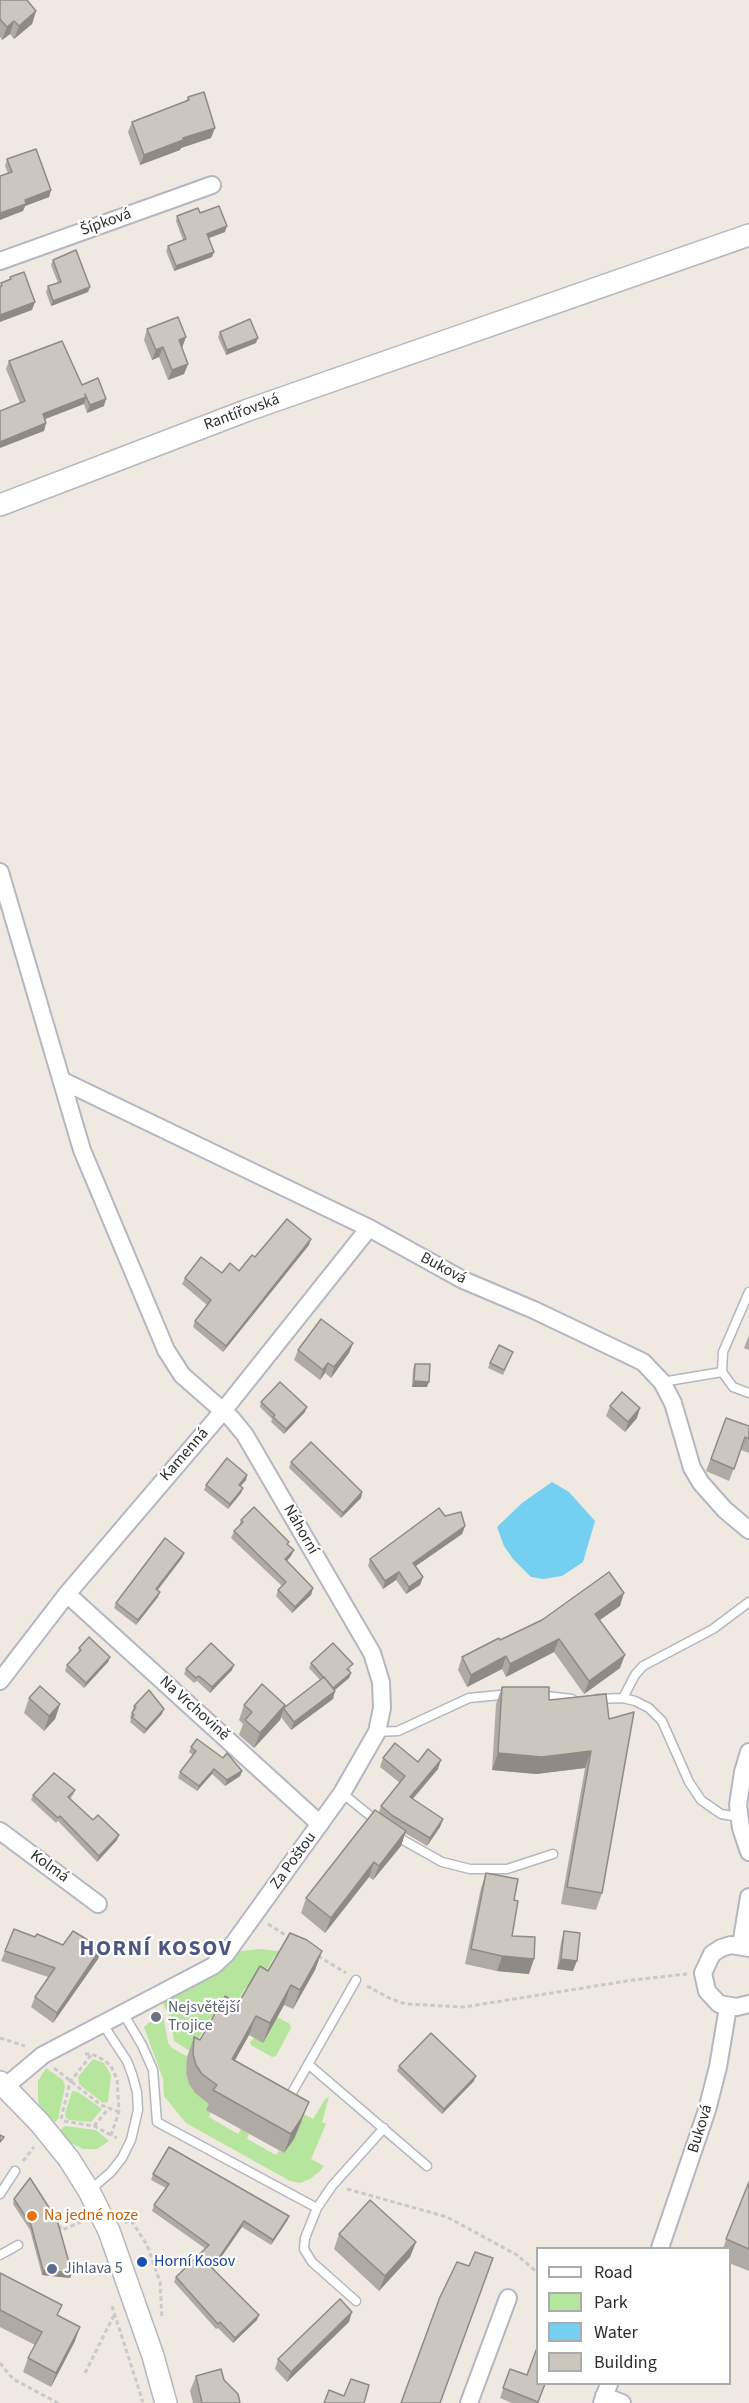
<!DOCTYPE html>
<html>
<head>
<meta charset="utf-8">
<style>
  body { margin:0 }
  #map { position:relative; width:749px; height:2403px; overflow:hidden; background:#efe9e1; font-family:"Source Sans 3",sans-serif }
  canvas { display:block }
  .legend { position:absolute; left:536px; top:2247px; width:195px; height:138px; box-sizing:border-box; background:#fff; border:2px solid #ababab; margin:0; padding:8px 10px; list-style:none; font-size:18px; color:#2e2e2e }
  .legend li { display:flex; align-items:center; gap:12px; height:30px }
  .legend b { width:30px; border:2px solid #ababab }
</style>
</head>
<body>
<div id="map">
<canvas width="749" height="2403"></canvas>
<ul class="legend">
<li><b style="height:8px;background:#fff"></b>Road</li>
<li><b style="height:16px;background:#b6e59e"></b>Park</li>
<li><b style="height:16px;background:#75cff0"></b>Water</li>
<li><b style="height:16px;background:#cbc7bf"></b>Building</li>
</ul>
</div>
<script>
const context = document.querySelector('canvas').getContext('2d');
context.lineJoin = 'round';
function fill(path, color) { context.fillStyle = color; context.fill(path, 'evenodd'); }
const shape = rows => new Path2D(rows.map(r => 'M' + r).join(''));
function strokePath(path, color, width, dash) { context.strokeStyle = color; context.lineWidth = width; context.lineCap = dash ? 'butt' : 'round'; context.setLineDash(dash || []); context.stroke(path); }
function label(font, color, halo, rows, align = 'center') {
  context.font = font + ' "Source Sans 3",sans-serif'; context.lineWidth = 4.5; context.setLineDash([]); context.textBaseline = 'middle'; context.strokeStyle = halo; context.fillStyle = color; for (const [text, x, y, turn = 0] of rows) {
    context.save(); context.translate(x, y); context.rotate((+turn || 0) * Math.PI / 180); context.textAlign = isNaN(turn) ? turn : align; if (halo) context.strokeText(text, 0, 0); context.fillText(text, 0, 0); context.restore();
  }
}
const green = shape([
  [260,1949,294,1953,280,1957,275,1955,259,1983,250,1990,245,1988,229,2017,215,2021,210,2018,194,2047,196,2055,174,2041,170,2017,162,2002,241,1951],
  [163,2014,168,2043,172,2048,188,2057,186,2073,192,2089,203,2099,214,2096,207,2109,211,2112,209,2117,238,2134,241,2129,249,2134,247,2139,276,2155,279,2151,284,2153,301,2122,282,2102,313,2119,325,2099,329,2097,322,2122,326,2124,311,2159,324,2166,320,2171,310,2179,300,2183,290,2181,186,2123,164,2096,163,2079,144,2027,151,2021,158,2024],
  [277,2017,290,2024,291,2028,276,2056,272,2057,251,2045,250,2042],
  [93,2059,104,2063,111,2075,108,2102,103,2103,79,2084,78,2077],
  [46,2068,63,2080,65,2087,58,2119,54,2123,41,2108,38,2101,38,2081],
  [72,2091,78,2092,102,2109,91,2122,69,2120,66,2118,65,2114],
  [65,2126,96,2130,109,2141,97,2149,83,2149,71,2143,60,2130]
]);
const water = shape([
  [552,1482,569,1492,595,1521,583,1562,562,1576,543,1579,531,1577,513,1559,504,1546,497,1527,522,1503]
]);
const path = shape([
  [268,1924,290,1938],
  [318,1956,346,1973],
  [367,1986,391,1999,406,2004,464,2007,633,1980,687,1974],
  [0,2038,25,2046],
  [85,2054,92,2054,104,2060,111,2066,117,2079,119,2112,111,2135,117,2138],
  [54,2068,101,2105,119,2112],
  [61,2119,70,2082,92,2054],
  [64,2121,94,2126,111,2135],
  [94,2126,109,2108],
  [23,2161,34,2147],
  [35,2187,62,2230,83,2221],
  [347,2189,447,2217,517,2255,538,2273],
  [125,2223,131,2220,147,2245,160,2282,162,2319],
  [112,2306,143,2402],
  [0,2363,13,2379,58,2403],
  [85,2373,114,2315]
]);
const service = shape([
  [749,1292,723,1352,722,1372,733,1387,749,1393],
  [662,1382,722,1372],
  [538,1695,572,1699],
  [623,1698,635,1675,643,1666,713,1629,749,1602],
  [597,1699,623,1698,635,1701,649,1708,662,1721,689,1782,701,1800,721,1814,739,1817],
  [377,1732,398,1731,469,1698,510,1694],
  [342,1793,379,1823],
  [394,1835,442,1862,470,1869,507,1869,553,1854],
  [123,2013,142,2045,153,2070,157,2122,317,2208],
  [308,2064,427,2166],
  [289,2098,356,1980],
  [89,2191,111,2172,122,2158,131,2140,138,2110,137,2092,132,2074,127,2061,102,2023],
  [0,2194,15,2171],
  [0,2255,18,2245],
  [356,2301,312,2262,304,2249,305,2238,317,2208,332,2186,384,2128]
]);
const minor = shape([
  [0,261,212,185],
  [0,872,82,1150,166,1350,182,1375,232,1419,245,1435,372,1653,381,1682,382,1708,377,1732,342,1793,226,1954,213,1966,43,2055,6,2086],
  [63,1081,369,1228,463,1280,534,1310,643,1362,662,1382,673,1403,692,1468,701,1483,725,1510,749,1530],
  [67,1594,320,1824],
  [0,1681,67,1594,223,1411,369,1228],
  [749,1752,743,1772,738,1805,741,1828,749,1852],
  [0,1831,98,1904],
  [741,1945,749,1897],
  [749,1948,731,1945,721,1948,712,1954,703,1973,707,1991,719,2004,737,2007,749,2004],
  [660,2248,707,2110,718,2067,728,2007],
  [604,2396,622,2403],
  [469,2403,508,2298],
  [602,2403,609,2384]
]);
const tertiary = shape([
  [0,505,248,410,749,235],
  [0,2082,39,2122,69,2159,89,2191,109,2231,153,2356,166,2403]
]);
const wall = shape([
  [0,0,36,11,32,24,14,39,10,34,2,40,0,37],
  [188,97,211,138,181,148,180,150,140,165,128,132,132,122,186,101],
  [7,159,51,190,49,197,25,206,23,211,5,166],
  [200,213,225,232,209,238,212,257,174,271,166,251,168,246,183,240,176,221,177,216],
  [53,260,88,292,51,306,46,292,48,286,58,283,51,265],
  [147,329,182,348,188,364,184,374,168,380,159,357,152,360,144,340],
  [220,332,256,343,226,355,218,337],
  [9,361,82,385,104,406,87,413,84,404,45,419,46,423,44,431,20,403,6,369],
  [309,1245,223,1352,193,1327,195,1321,207,1305,182,1284,185,1278,239,1271,255,1257],
  [749,1335,749,1350,744,1348],
  [353,1343,349,1353,331,1378,325,1373,320,1380,294,1360,298,1350],
  [511,1357,503,1375,488,1368,490,1363],
  [415,1364,427,1387,412,1387,413,1369],
  [261,1402,305,1412,284,1434,271,1422,272,1419,260,1407],
  [610,1406,637,1418,625,1432,606,1416],
  [726,1418,749,1426,749,1453,741,1450,729,1481,706,1471],
  [291,1462,362,1492,361,1498,341,1518,289,1468],
  [247,1475,246,1480,241,1486,241,1493,228,1509,204,1490,206,1485],
  [445,1516,465,1526,462,1534,416,1566,423,1577,420,1585,406,1594,396,1580,383,1589,368,1566,370,1559],
  [241,1520,288,1545,294,1550,291,1556,287,1561,313,1588,311,1595,292,1613,276,1596,278,1590,282,1586,231,1538,234,1531,239,1526],
  [184,1553,182,1558,158,1590,158,1597,136,1625,114,1608,116,1603],
  [620,1606,600,1620,620,1668,584,1694,554,1652,506,1677,502,1669,467,1687,458,1670,462,1657],
  [79,1648,110,1657,108,1662,84,1688,65,1671,67,1665,78,1654],
  [311,1663,351,1669,349,1671,351,1673,349,1678,335,1690,333,1699,291,1730,281,1717,280,1720,254,1748,239,1735,243,1724,239,1720,244,1705,285,1707,320,1680,309,1668],
  [186,1669,232,1670,210,1693,197,1681,194,1683,184,1674],
  [502,1687,549,1700,606,1694,602,1893,596,1910,561,1904,585,1768,536,1774,492,1770,496,1704],
  [29,1698,60,1704,55,1719,44,1731,24,1713],
  [134,1706,162,1714,144,1734,130,1722,131,1719,130,1718],
  [191,1747,242,1771,240,1776,225,1786,212,1774,197,1791,178,1778,180,1772,193,1755,189,1752],
  [383,1758,418,1762,438,1769,413,1799,443,1819,440,1827,427,1846,405,1833,401,1846,373,1880,369,1877,325,1933,301,1913,306,1898,379,1812,381,1806,400,1783,380,1767],
  [75,1790,73,1795,70,1799,93,1820,117,1840,97,1862,58,1821,56,1823,31,1800,33,1795],
  [486,1873,514,1900,512,1936,529,1974,497,1971,465,1964,481,1888],
  [14,1929,35,1937,63,1945,101,1948,98,1959,53,2023,31,2007,35,1997,48,1977,1,1961],
  [564,1931,573,1971,557,1969,561,1942],
  [322,1951,315,1970,293,2009,284,2005,263,2043,249,2035,235,2060,302,2121,294,2139,284,2153,206,2110,209,2104,195,2093,189,2084,186,2073,187,2057,194,2037,200,2040,238,2004,268,1971],
  [399,2066,474,2081,442,2114,397,2071],
  [153,2174,289,2216,287,2221,271,2245,242,2227,213,2269,257,2320,233,2343,218,2328,216,2329,174,2282,176,2277,206,2249,152,2211,154,2205,166,2188,151,2180],
  [749,2182,749,2271,729,2263,729,2248,723,2248],
  [14,2199,72,2273,70,2278,42,2275,30,2230,13,2204],
  [339,2234,416,2242,410,2257,379,2291,334,2249],
  [0,2273,58,2316,75,2341,51,2387,23,2372,28,2358,35,2345,0,2327],
  [349,2322,287,2382,275,2369,278,2359],
  [510,2369,545,2384,538,2403,512,2403,500,2398],
  [196,2376,224,2380,240,2403,193,2403,190,2391]
]);
const shadedWall = shape([
  [36,11,32,24,14,39,19,26],
  [14,21,10,34,2,40,7,27],
  [215,128,211,138,181,148,180,150,140,165,144,155,183,138],
  [51,190,49,197,25,206,23,211,0,220,0,213,25,200],
  [227,226,225,232,206,239,207,234],
  [214,252,212,257,174,271,176,266],
  [90,287,88,292,51,306,53,301],
  [35,302,32,310,0,322,0,315],
  [186,337,182,348,175,351,179,340],
  [258,338,256,343,226,355,227,350],
  [163,347,159,357,152,360,156,350],
  [188,364,184,374,168,380,172,370],
  [86,397,84,404,40,421,43,414],
  [106,399,104,406,87,413,90,405],
  [46,423,44,431,0,448,0,442],
  [311,1239,309,1245,223,1352,226,1346],
  [353,1343,349,1353,331,1378,334,1367],
  [328,1363,325,1373,320,1380,323,1370],
  [414,1381,429,1382,427,1387,412,1387],
  [307,1407,305,1412,284,1434,286,1429],
  [640,1408,637,1418,625,1432,628,1422],
  [247,1475,246,1480,237,1490,239,1485],
  [243,1488,241,1493,228,1509,230,1504],
  [362,1492,361,1498,341,1518,343,1513],
  [465,1526,462,1534,410,1570,413,1563],
  [294,1550,291,1556,282,1566,285,1559],
  [184,1553,182,1558,154,1594,156,1589],
  [399,1572,396,1580,383,1589,385,1581],
  [423,1577,420,1585,406,1594,409,1587],
  [313,1588,311,1595,292,1613,295,1607],
  [160,1592,158,1597,136,1625,138,1620],
  [624,1593,620,1606,591,1626,595,1614],
  [559,1639,554,1652,506,1677,510,1664],
  [625,1655,620,1668,584,1694,589,1681],
  [506,1656,502,1669,467,1687,471,1675],
  [110,1657,108,1662,84,1688,86,1683],
  [234,1665,232,1670,210,1693,212,1687],
  [351,1673,349,1678,331,1693,333,1688],
  [335,1691,333,1699,291,1730,294,1722],
  [60,1704,55,1719,44,1731,49,1716],
  [285,1705,280,1720,254,1748,260,1733],
  [164,1709,162,1714,144,1734,146,1729],
  [591,1751,585,1768,536,1774,492,1770,498,1753],
  [441,1760,438,1769,407,1805,410,1797],
  [214,1769,212,1774,197,1791,199,1786],
  [242,1771,240,1776,225,1786,227,1780],
  [443,1819,440,1827,427,1846,430,1838],
  [406,1831,401,1846,373,1880,379,1866],
  [119,1835,117,1840,97,1862,99,1856],
  [374,1862,369,1877,325,1933,331,1918],
  [101,1948,98,1959,53,2023,57,2013],
  [322,1951,315,1970,293,2009,300,1990],
  [502,1956,534,1959,529,1974,497,1971],
  [561,1959,577,1961,573,1971,557,1969],
  [291,1985,284,2005,263,2043,270,2023],
  [256,2016,249,2035,225,2078,232,2059],
  [476,2076,474,2081,442,2114,444,2109],
  [309,2102,294,2139,284,2153,291,2134],
  [289,2216,287,2221,271,2245,273,2240],
  [244,2221,242,2227,210,2273,212,2268],
  [416,2242,410,2257,379,2291,385,2276],
  [43,2270,72,2273,70,2278,42,2275],
  [352,2312,349,2322,287,2382,291,2372],
  [259,2315,257,2320,233,2343,235,2338],
  [80,2327,75,2341,51,2387,56,2373]
]);
const building = shape([
  [0,0,27,0,36,11,19,26,14,21,7,27,0,19,0,0],
  [204,92,215,128,183,138,183,140,144,155,132,122,189,100,188,97,204,92],
  [36,149,51,190,25,200,26,204,0,213,0,176,12,172,7,159,36,149],
  [219,206,227,226,207,234,214,252,176,266,168,246,186,239,177,216,198,208,200,213,219,206],
  [76,250,90,287,53,301,48,286,61,282,53,260,76,250],
  [24,272,35,302,0,315,0,286,2,286,1,283,11,279,10,277,24,272],
  [178,317,186,337,179,340,188,364,172,370,163,347,156,350,147,329,178,317],
  [250,319,258,338,227,350,220,332,250,319],
  [62,341,82,385,98,378,106,399,90,405,85,394,86,397,43,414,46,423,0,442,0,411,25,401,9,361,62,341],
  [287,1219,311,1239,226,1346,195,1321,211,1300,185,1278,201,1257,222,1273,230,1263,239,1271,252,1255,255,1257,287,1219],
  [321,1319,353,1343,334,1367,328,1363,323,1370,298,1350,321,1319],
  [499,1345,513,1352,504,1370,490,1363,499,1345],
  [415,1364,430,1364,429,1382,414,1381,415,1364],
  [280,1382,307,1407,286,1429,273,1417,275,1415,261,1402,280,1382],
  [622,1392,640,1408,628,1422,610,1406,622,1392],
  [726,1418,749,1426,749,1439,745,1437,734,1469,711,1459,726,1418],
  [311,1442,362,1492,343,1513,291,1462,311,1442],
  [227,1458,247,1475,239,1485,243,1488,230,1504,206,1485,227,1458],
  [254,1507,289,1542,287,1544,294,1550,285,1559,313,1588,295,1607,278,1590,286,1582,234,1531,243,1522,241,1520,254,1507],
  [439,1508,445,1516,461,1512,465,1526,413,1563,423,1577,409,1587,399,1572,385,1581,370,1559,439,1508],
  [165,1538,184,1553,156,1589,160,1592,138,1620,116,1603,165,1538],
  [609,1572,624,1593,595,1614,625,1655,589,1681,559,1639,510,1664,506,1656,471,1675,462,1657,499,1638,500,1640,542,1620,609,1572],
  [89,1637,110,1657,86,1683,67,1665,81,1650,79,1648,89,1637],
  [211,1643,234,1665,212,1687,199,1676,196,1678,186,1669,211,1643],
  [333,1643,353,1664,347,1669,351,1673,333,1688,324,1677,324,1678,311,1663,333,1643],
  [324,1677,335,1691,294,1722,284,1709,285,1707,324,1677],
  [262,1684,285,1705,260,1733,245,1720,252,1712,244,1705,262,1684],
  [40,1686,60,1704,49,1716,29,1698,40,1686],
  [502,1687,549,1687,549,1700,606,1694,609,1719,634,1712,602,1893,567,1887,591,1751,542,1757,498,1753,502,1687],
  [149,1690,164,1709,146,1729,132,1717,134,1715,132,1713,136,1707,134,1706,149,1690],
  [197,1739,223,1758,227,1753,242,1771,227,1780,214,1769,199,1786,180,1772,196,1751,191,1747,197,1739],
  [395,1743,418,1762,428,1749,441,1760,410,1797,443,1819,430,1838,393,1816,381,1806,405,1776,383,1758,395,1743],
  [54,1773,75,1790,68,1797,93,1820,98,1815,119,1835,99,1856,60,1816,58,1818,33,1795,54,1773],
  [375,1810,406,1831,379,1866,374,1862,331,1918,306,1898,375,1810],
  [486,1873,518,1879,514,1900,518,1901,512,1936,535,1937,534,1959,502,1956,471,1949,486,1873],
  [14,1929,35,1937,37,1934,63,1945,73,1931,101,1948,57,2013,35,1997,55,1968,5,1951,14,1929],
  [564,1931,580,1933,577,1961,561,1959,564,1931],
  [290,1933,307,1940,322,1951,300,1990,291,1985,270,2023,256,2016,232,2059,309,2102,301,2119,291,2134,213,2090,217,2085,202,2074,196,2065,193,2054,194,2037,200,2040,225,1996,238,2004,260,1966,268,1971,290,1933],
  [431,2033,476,2076,444,2109,399,2066,431,2033],
  [0,2135,4,2137,0,2142,0,2135],
  [169,2147,289,2216,273,2240,244,2221,212,2268,259,2315,235,2338,220,2322,218,2324,176,2277,209,2245,154,2205,169,2184,153,2174,169,2147],
  [30,2178,57,2220,72,2273,43,2270,31,2225,14,2199,30,2178],
  [749,2182,749,2249,726,2239,749,2182],
  [370,2200,416,2242,385,2276,339,2234,370,2200],
  [475,2252,493,2258,440,2403,401,2403,440,2297,457,2262,469,2266,475,2252],
  [0,2273,62,2305,57,2315,80,2327,56,2373,28,2358,42,2332,0,2310,0,2273],
  [340,2299,352,2312,291,2372,278,2359,340,2299],
  [537,2348,537,2384,545,2384,538,2402,503,2388,510,2369,527,2375,537,2348],
  [221,2369,224,2380,238,2394,240,2403,202,2403,196,2376,221,2369],
  [351,2379,369,2385,364,2403,324,2403,329,2390,344,2396,351,2379]
]);
const markers = [
  [156,2017,6,"#6b7280"],
  [32,2216,6,"#e8710a"],
  [142,2262,6,"#1a4fb4"],
  [52,2269,6,"#5c6f8a"]
];
const streetNames = [
  ["Šípková",106,223,-20],
  ["Rantířovská",242,413,-20],
  ["Buková",443,1269,28],
  ["Kamenná",185,1455,-49],
  ["Náhorní",300,1530,60],
  ["Na Vrchovině",194,1709,42],
  ["Za Poštou",294,1861,-54],
  ["Kolmá",49,1867,36],
  ["Buková",701,2129,-73]
];
const worshipNames = [
  ["Nejsvětější",168,2008],
  ["Trojice",168,2026]
];
const foodNames = [
  ["Na jedné noze",44,2216]
];
const transitNames = [
  ["Horní Kosov",154,2262]
];
const serviceNames = [
  ["Jihlava 5",64,2269]
];
const districtNames = [
  ["HORNÍ KOSOV",156,1950]
];
fill(green, '#b6e59e');
fill(water, '#75cff0');
strokePath(service, '#b4b7c1', 11);
strokePath(minor, '#b4b7c1', 20);
strokePath(tertiary, '#b4b7c1', 24);
strokePath(path, '#c9c9c9', 3, [4.5, 3]);
strokePath(service, '#fff', 8);
strokePath(minor, '#fff', 16);
strokePath(tertiary, '#fff', 21);
fill(wall, '#afaba4');
fill(shadedWall, '#8e8b86');
fill(building, '#cbc7bf');
strokePath(building, '#8e8b86', 1.5);
for (const [x, y, r, color] of markers) { const dot = new Path2D(); dot.arc(x, y, r, 0, 2 * Math.PI); context.fillStyle = color; context.fill(dot); strokePath(dot, '#fff', 2); }
label('16px', '#2e2e2e', '#fff', streetNames);
label('16px', '#5b616d', '#fff', worshipNames, 'left');
label('16px', '#c56008', '#fff', foodNames, 'left');
label('16px', '#164399', '#fff', transitNames, 'left');
label('16px', '#4e5e75', '#fff', serviceNames, 'left');
context.letterSpacing = '1.5px';
label('bold 22px', '#4d5680', '#fff', districtNames);
context.letterSpacing = '0px';
</script>
</body>
</html>
